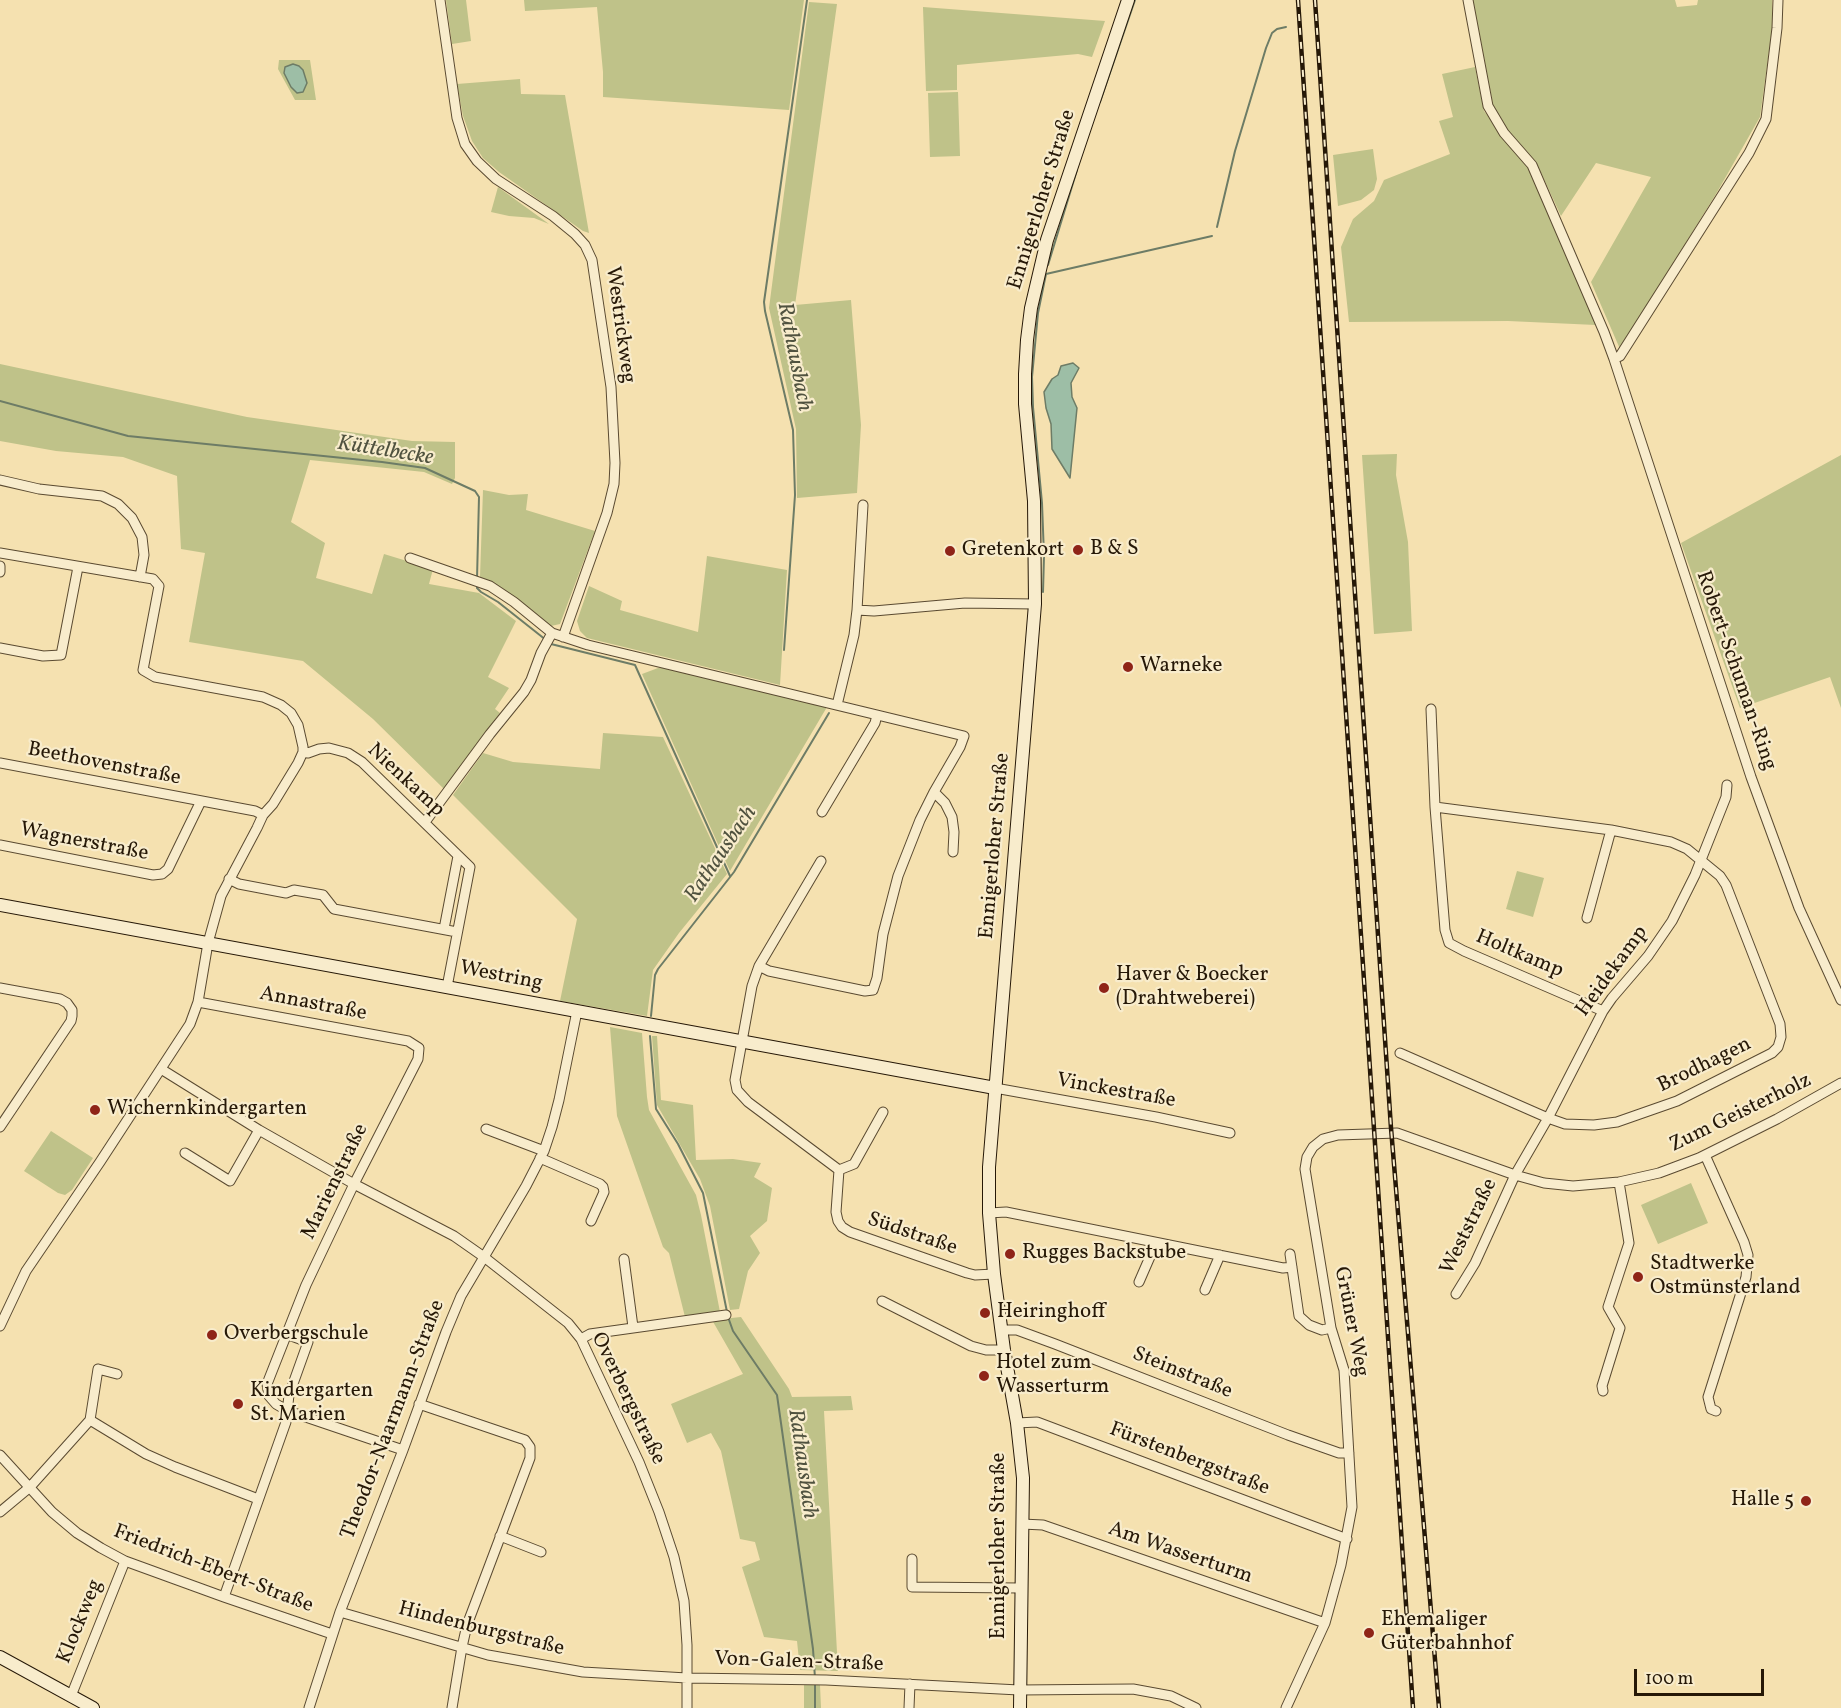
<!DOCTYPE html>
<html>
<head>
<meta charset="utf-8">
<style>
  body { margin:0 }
  #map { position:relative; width:1841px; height:1708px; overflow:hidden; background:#f5e1b0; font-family:Vollkorn,serif }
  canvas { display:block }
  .scale { position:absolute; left:1634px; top:1669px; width:130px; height:27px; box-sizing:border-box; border:3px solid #261807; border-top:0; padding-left:8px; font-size:18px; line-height:21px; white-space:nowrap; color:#261807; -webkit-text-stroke:4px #f8eccc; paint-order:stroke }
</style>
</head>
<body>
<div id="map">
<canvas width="1841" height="1708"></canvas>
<div class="scale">100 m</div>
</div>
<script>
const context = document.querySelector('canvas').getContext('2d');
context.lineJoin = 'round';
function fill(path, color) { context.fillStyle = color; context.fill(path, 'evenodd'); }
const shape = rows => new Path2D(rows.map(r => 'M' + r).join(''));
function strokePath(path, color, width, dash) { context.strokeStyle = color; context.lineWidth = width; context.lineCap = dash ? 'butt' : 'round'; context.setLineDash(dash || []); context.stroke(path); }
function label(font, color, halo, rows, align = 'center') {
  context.font = font + ' Vollkorn,serif'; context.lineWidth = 4.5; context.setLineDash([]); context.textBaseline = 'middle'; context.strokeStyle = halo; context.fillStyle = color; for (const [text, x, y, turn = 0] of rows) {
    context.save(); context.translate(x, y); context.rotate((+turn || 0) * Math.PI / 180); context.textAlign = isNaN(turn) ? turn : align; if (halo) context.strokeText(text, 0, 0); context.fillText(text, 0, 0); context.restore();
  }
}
const green = shape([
  [446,0,466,0,471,41,452,44],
  [524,0,804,0,789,110,603,97,603,72,597,7,525,11],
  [1473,0,1675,0,1677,7,1697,5,1698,0,1772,0,1772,29,1760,117,1716,194,1620,349,1591,282,1651,177,1596,163,1561,216,1536,162,1507,130,1493,105],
  [809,2,837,4,795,305,851,300,861,425,857,493,797,498,796,429,769,308],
  [923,8,923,7,1105,21,1092,57,1078,54,957,65,957,90,926,91],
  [279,60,310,60,316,100,295,100,278,69],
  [1475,67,1484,111,1528,168,1596,325,1508,321,1349,322,1341,247,1353,219,1374,201,1384,180,1450,154,1439,121,1453,117,1442,74],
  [520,79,521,94,565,95,589,233,583,231,499,172,483,158,472,141,463,116,457,84],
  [958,92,960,156,930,157,928,93],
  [1373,149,1377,179,1374,190,1361,200,1338,206,1333,155],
  [498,187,549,224,534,218,509,216,491,212],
  [0,364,247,417,412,441,455,442,455,478,452,484,424,472,310,460,291,522,325,543,316,578,372,594,384,554,433,569,429,584,479,593,516,621,488,677,509,688,495,709,500,713,444,789,373,719,303,661,189,642,205,553,181,549,177,476,123,457,56,451,0,441],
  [1397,454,1396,475,1408,542,1412,631,1374,634,1362,455],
  [1841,455,1841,708,1830,677,1740,708,1681,543],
  [483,490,509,495,528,494,526,510,595,531,560,624,551,626,502,588,480,577],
  [707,556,787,570,780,685,587,638,580,631,577,621,589,586,622,601,620,610,698,632],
  [658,668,667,668,827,707,730,871,642,674],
  [603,733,663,737,727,874,679,933,653,970,647,1016,560,1001,577,919,453,795,483,753,513,762,600,769],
  [1517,871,1544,878,1533,917,1506,909],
  [610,1027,642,1033,647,1097,649,1110,696,1195,701,1215,720,1312,685,1317,669,1253,663,1247,617,1116],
  [652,1036,657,1036,661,1100,693,1105,696,1160,733,1159,761,1163,754,1177,772,1188,767,1221,750,1236,760,1253,748,1271,739,1309,730,1310,710,1206,700,1179,657,1105],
  [51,1131,93,1158,72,1190,65,1195,58,1193,24,1171],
  [1691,1183,1708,1223,1658,1244,1641,1205],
  [741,1317,789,1389,792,1397,851,1396,853,1410,824,1411,838,1671,800,1670,797,1641,764,1637,742,1567,760,1560,755,1542,740,1539,721,1451,711,1433,687,1443,671,1404,743,1374,712,1320],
  [804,1684,820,1685,821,1708,804,1708]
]);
const water = shape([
  [293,64,299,66,303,70,307,83,303,92,297,93,291,87,284,73,285,67,293,64],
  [1073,363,1079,368,1071,383,1072,397,1077,408,1070,478,1052,449,1051,424,1046,408,1044,392,1052,379,1058,375,1061,366,1073,363]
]);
const stream = shape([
  [1100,102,1135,0],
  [1217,227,1235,151,1266,48,1272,33,1277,29,1286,27],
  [1048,265,1077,170],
  [0,401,128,436,382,462,425,468,475,491,479,497,477,579],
  [477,585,477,588,481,592,498,602,546,640],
  [1043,592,1044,556,1042,503,1033,407,1032,377,1038,313,1046,274,1212,236],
  [551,644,635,665,730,876],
  [784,650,795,495,793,430,765,311,764,302,807,0],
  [651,1016,655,975,658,969,734,872,829,713],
  [650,1036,656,1109,678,1144,703,1193,727,1312],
  [728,1317,733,1331,777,1395,813,1649,815,1678],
  [815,1684,815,1708]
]);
const street = shape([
  [440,0,457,118,465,144,477,161,496,179,553,216,575,234,585,245,592,260,611,387,615,463,614,484,607,513,563,637],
  [1468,0,1488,106,1504,133,1532,165,1604,332,1614,359,1751,777,1799,908,1841,1000],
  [1614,359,1620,356,1749,153,1766,119,1777,28,1778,0],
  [0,480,39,489,102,496,118,504,132,518,142,537,144,555,140,577],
  [0,553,153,579,159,586,143,670,155,677,263,697,281,705,291,713,298,725,303,747,303,752,298,763,273,804,263,815,257,828,221,896,208,943,198,1002,190,1024,100,1162,26,1271,0,1326],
  [410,558,490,586,514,602,552,633,588,645,964,736,960,747,934,792,920,820,898,876,883,934,877,978,873,990,865,991,769,971,759,966],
  [0,566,0,572],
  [857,610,874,611,965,603,1035,604],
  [0,648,43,656,61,655,78,567],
  [837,705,854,635,857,610,863,505],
  [1431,709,1435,807,1445,930,1449,943,1464,951,1603,1011],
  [303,752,308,753,319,749,329,748,348,753,362,762,470,867,447,987],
  [0,763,255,811,263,815],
  [934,792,945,803,952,817,954,832,953,852],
  [822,812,875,723,877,715],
  [425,822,490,734,524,692,531,680,541,653,552,633],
  [0,845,153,875,162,874,168,869,201,801],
  [821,861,759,966,752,986,735,1080,737,1090,748,1102,839,1170],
  [229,879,239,884,286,893,294,890,323,895,334,909,457,932],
  [1587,918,1611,830],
  [444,929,458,856],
  [0,988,60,999,67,1003,72,1010,72,1016,71,1021,0,1127],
  [198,1002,408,1041,419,1048,418,1059,354,1184,306,1285,267,1384,269,1396,276,1404,288,1411,403,1450],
  [1400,1053,1548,1118,1565,1124,1594,1125,1617,1122,1677,1101,1772,1053,1778,1047,1781,1037,1780,1024,1726,885,1720,876,1687,849,1671,842,1611,830,1435,807],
  [161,1069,259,1130,354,1184,454,1236,484,1257,568,1323,581,1339,639,1462,659,1512,674,1557,684,1601,687,1645,687,1708],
  [995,1088,1156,1117,1230,1133],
  [486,1129,544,1151],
  [185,1153,230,1181,259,1130],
  [1705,1155,1744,1242,1748,1255,1746,1277,1708,1397,1711,1409,1716,1411],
  [540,1158,600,1184,603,1187,604,1192,591,1221],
  [839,1170,836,1212,838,1221,842,1227,850,1232,967,1273,975,1275,994,1274],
  [839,1170,854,1164,883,1112],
  [989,1213,1006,1212,1283,1268,1292,1267],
  [1290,1254,1299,1316,1309,1325,1322,1330,1331,1328],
  [624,1259,633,1327],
  [1139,1282,1156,1243],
  [1205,1290,1220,1255],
  [1456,1294,1475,1263,1515,1175,1548,1118,1603,1011,1612,998,1648,956,1672,921,1695,875,1726,797,1727,785],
  [882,1301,971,1346,986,1350,1004,1350],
  [1001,1330,1017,1330,1055,1344,1288,1435,1339,1453,1349,1453],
  [581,1339,590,1334,726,1315],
  [1603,1391,1602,1386,1620,1328,1608,1307,1629,1243,1619,1182],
  [419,1404,525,1440,530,1447,530,1458,467,1625,462,1647,452,1708],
  [90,1420,146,1454,175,1467,258,1499],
  [1017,1423,1037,1422,1347,1539],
  [0,1455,52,1512,77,1533,101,1548,125,1561,224,1597,332,1634],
  [0,1512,30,1487,90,1420,98,1369,117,1374],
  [1022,1524,1043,1525,1325,1623],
  [500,1536,541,1552],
  [912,1559,912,1587,1020,1588],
  [224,1597,286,1422,289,1395,308,1342,286,1334],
  [340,1612,488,1655,583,1672,687,1678,826,1680,1019,1690,1133,1689,1171,1696,1196,1708],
  [71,1696,125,1561],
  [309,1708,340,1612,403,1450,446,1332,461,1296,526,1186,544,1151,552,1127,559,1100,577,1011],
  [909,1708,910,1684],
  [1286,1708,1325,1623,1341,1565,1352,1507,1344,1370,1331,1328,1305,1169,1307,1157,1313,1147,1323,1139,1338,1135,1397,1133,1515,1175,1544,1183,1573,1186,1619,1182,1659,1173,1699,1158,1777,1119,1841,1083]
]);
const secondary = shape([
  [0,905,995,1088],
  [0,1657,93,1708],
  [1020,1708,1023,1478,1017,1423,1004,1350,994,1274,989,1213,989,1167,1035,604,1034,501,1025,404,1025,374,1027,340,1031,308,1047,240,1128,0]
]);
const rail = shape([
  [1298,0,1413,1708],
  [1315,0,1391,1128,1439,1708]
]);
const markers = [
  [1078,550,6,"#8f2418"],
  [950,551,6,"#8f2418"],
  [1128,667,6,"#8f2418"],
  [1104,988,6,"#8f2418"],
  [95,1110,6,"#8f2418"],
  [1010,1254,6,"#8f2418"],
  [1638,1277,6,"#8f2418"],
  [985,1313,6,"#8f2418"],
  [212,1335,6,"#8f2418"],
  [984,1376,6,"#8f2418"],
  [238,1404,6,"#8f2418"],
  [1806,1501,6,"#8f2418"],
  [1369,1633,6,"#8f2418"]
];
const streetNames = [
  ["Ennigerloher Straße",1043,200,-73],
  ["Westrickweg",619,325,82],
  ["Robert-Schuman-Ring",1735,671,71],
  ["Beethovenstraße",104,765,11],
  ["Nienkamp",405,781,43],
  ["Wagnerstraße",84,843,11],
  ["Ennigerloher Straße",996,846,-85],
  ["Holtkamp",1519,955,23],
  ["Heidekamp",1613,972,-54],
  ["Westring",501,977,11],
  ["Annastraße",313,1005,11],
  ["Brodhagen",1705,1066,-26],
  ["Vinckestraße",1116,1092,10],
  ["Zum Geisterholz",1741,1114,-26],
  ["Marienstraße",336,1182,-64],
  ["Weststraße",1470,1227,-64],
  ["Südstraße",912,1235,19],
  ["Grüner Weg",1350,1322,79],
  ["Steinstraße",1182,1374,22],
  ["Overbergstraße",627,1399,64],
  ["Theodor-Naarmann-Straße",394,1420,-69],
  ["Fürstenbergstraße",1189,1460,21],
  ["Ennigerloher Straße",1000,1546,-90],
  ["Am Wasserturm",1180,1554,19],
  ["Friedrich-Ebert-Straße",213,1570,21],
  ["Klockweg",81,1622,-68],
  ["Hindenburgstraße",481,1630,14],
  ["Von-Galen-Straße",799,1663,2]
];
const poiNames = [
  ["B & S",1090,550],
  ["Gretenkort",962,551],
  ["Warneke",1140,667],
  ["Haver & Boecker",1116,976],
  ["(Drahtweberei)",1116,1000],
  ["Wichernkindergarten",107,1110],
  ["Rugges Backstube",1022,1254],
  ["Stadtwerke",1650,1265],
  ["Ostmünsterland",1650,1289],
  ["Heiringhoff",997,1313],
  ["Overbergschule",224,1335],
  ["Hotel zum",996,1364],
  ["Wasserturm",996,1388],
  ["Kindergarten",250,1392],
  ["St. Marien",250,1416],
  ["Halle 5",1794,1501,"right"],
  ["Ehemaliger",1381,1621],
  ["Güterbahnhof",1381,1645]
];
const waterNames = [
  ["Rathausbach",793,357,79],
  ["Küttelbecke",385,452,9],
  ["Rathausbach",722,855,-56],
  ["Rathausbach",801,1464,82]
];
fill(green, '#bfc289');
fill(water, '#9dbea6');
strokePath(water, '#6d7c66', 1.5);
strokePath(stream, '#6d7c66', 2);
strokePath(street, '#5a4a31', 11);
strokePath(secondary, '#261807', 14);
strokePath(street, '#f8eccc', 9);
strokePath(secondary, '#f8eccc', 12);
strokePath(rail, '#261807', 4.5);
strokePath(rail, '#f8eccc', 2, [7]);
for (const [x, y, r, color] of markers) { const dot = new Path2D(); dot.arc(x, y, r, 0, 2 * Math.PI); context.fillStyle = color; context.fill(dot); strokePath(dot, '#f8eccc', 2); }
label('21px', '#261807', '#f8eccc', streetNames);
label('21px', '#261807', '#f8eccc', poiNames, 'left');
label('italic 22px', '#50523f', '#f8eccc', waterNames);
</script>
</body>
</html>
